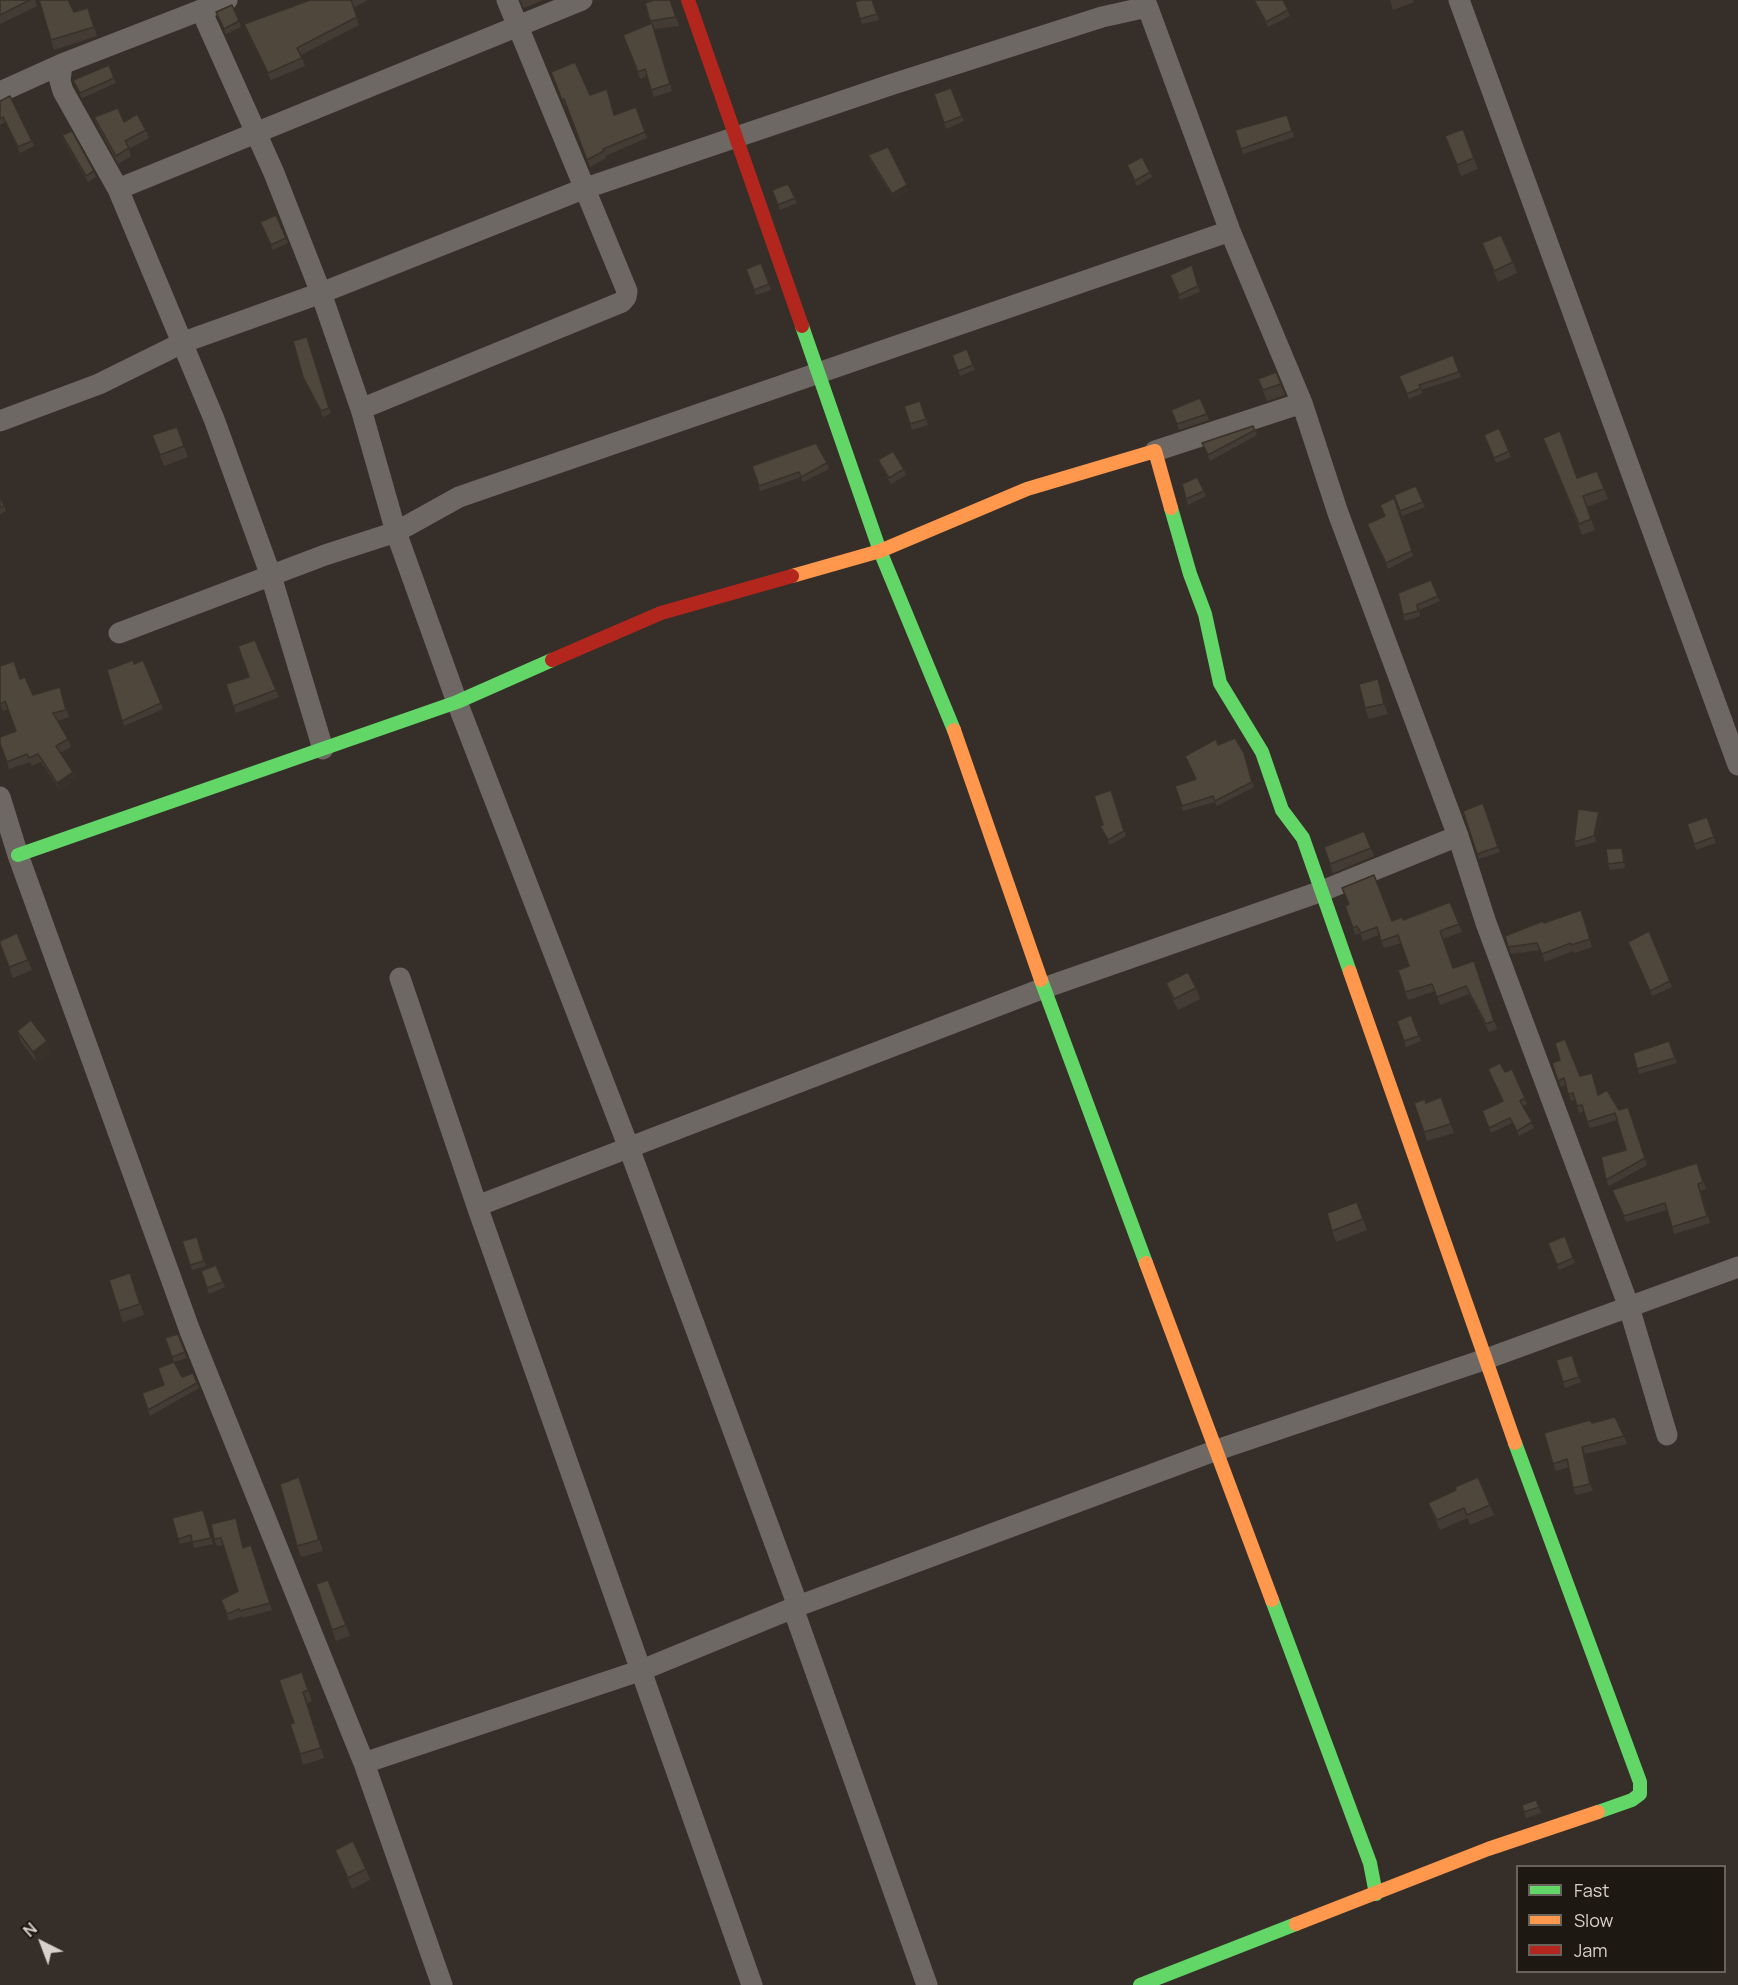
<!DOCTYPE html>
<html>
<head>
<meta charset="utf-8">
<style>
  body { margin:0 }
  #map { position:relative; width:1738px; height:1985px; overflow:hidden; background:#362f29; font-family:Manrope,sans-serif }
  canvas { display:block }
  .legend { position:absolute; left:1516px; top:1865px; width:210px; height:108px; box-sizing:border-box; background:#1e1813; border:2px solid #68625c; margin:0; padding:8px 10px; list-style:none; font-size:18px; color:#d8d1ca }
  .legend li { display:flex; align-items:center; gap:12px; height:30px }
  .legend b { width:30px; border:2px solid #68625c }
  .north { position:absolute; left:12px; top:1913px; width:60px; height:60px; -webkit-text-stroke:4px #1e1813; paint-order:stroke; rotate:318deg; font-size:16px; font-weight:700; line-height:24px; text-align:center; color:#d8d1ca }
  .north::after { content:''; display:block; margin:auto; width:21px; height:27px; background:#d8d1ca; clip-path:polygon(50% 0,100% 100%,50% 72%,0 100%) }
</style>
</head>
<body>
<div id="map">
<canvas width="1738" height="1985"></canvas>
<ul class="legend">
<li><b style="height:8px;background:#63d668"></b>Fast</li>
<li><b style="height:8px;background:#ff974d"></b>Slow</li>
<li><b style="height:8px;background:#b3261e"></b>Jam</li>
</ul>
<div class="north">N</div>
</div>
<script>
const context = document.querySelector('canvas').getContext('2d');
context.lineJoin = 'round';
const shape = rows => new Path2D(rows.map(r => 'M' + r).join(''));
function strokePath(path, color, width, dash) { context.strokeStyle = color; context.lineWidth = width; context.lineCap = dash ? 'butt' : 'round'; context.setLineDash(dash || []); context.stroke(path); }
function fill(path, color) { context.fillStyle = color; context.fill(path, 'evenodd'); }
const street = shape([
  [1145,0,1230,231,1302,403,1338,513,1458,836,1486,923,1629,1307,1667,1435],
  [1459,0,1738,765],
  [201,10,274,173,321,293,361,409,622,302,626,297,627,291,507,0],
  [62,64,60,81,63,91,118,189,214,419,271,576,323,749],
  [0,92,62,64,227,0],
  [118,189,582,0],
  [361,409,396,532,457,702,629,1148,798,1606],
  [0,421,99,384,184,342,321,293,583,189,890,85,1102,17,1147,7],
  [1155,451,1302,403],
  [119,633,325,555,396,532,459,497,1230,231],
  [0,797,18,855,190,1331,364,1763,442,1985],
  [400,978,477,1206,1044,988,1322,891,1458,836],
  [477,1206,752,1985],
  [793,1608,927,1985],
  [364,1763,642,1670,798,1606,1217,1450,1486,1359,1738,1267]
]);
const fast = shape([
  [802,326,880,551,954,730],
  [1171,508,1190,574,1205,614,1220,683,1262,752,1282,810,1303,838,1350,972],
  [18,855,457,702,552,660],
  [1041,980,1146,1263],
  [1515,1443,1640,1782,1640,1794,1632,1800,1598,1812],
  [1272,1600,1370,1863,1376,1894],
  [1140,1985,1296,1924]
]);
const slow = shape([
  [792,576,880,551,1027,489,1155,451,1171,508],
  [954,730,1041,980],
  [1350,972,1515,1443],
  [1146,1263,1272,1600],
  [1296,1924,1488,1849,1598,1812]
]);
const jam = shape([
  [688,0,802,326],
  [552,660,661,613,792,576]
]);
const wall = shape([
  [0,0,35,0,37,6,0,24],
  [310,0,368,0,353,8,359,25,301,55,305,66,271,80,247,32,244,24],
  [520,0,543,0,524,8],
  [670,0,679,26,654,29,672,91,654,97,647,76,640,79,623,35,651,23,645,3],
  [872,0,879,20,862,24,855,2],
  [1254,0,1283,0,1290,16,1268,27],
  [1390,0,1413,0,1414,2,1393,10],
  [88,8,97,36,54,50,51,40,74,12],
  [218,17,239,21,241,27,226,34],
  [551,72,590,95,615,115,636,107,647,138,605,156,606,158,590,167,567,105,565,106],
  [114,78,116,83,82,98,73,80],
  [951,88,964,121,946,129,934,94],
  [0,101,32,141,34,146,20,153,5,122,0,125],
  [94,117,124,122,146,130,149,138,129,149,131,156,118,164,97,125],
  [1289,120,1294,137,1243,154,1235,130],
  [62,135,94,171,96,177,88,182,64,141],
  [1445,136,1474,158,1478,169,1461,176],
  [868,155,909,190,894,199,870,161],
  [1127,165,1150,172,1152,177,1137,186],
  [788,184,797,203,780,210,772,190],
  [260,222,286,238,288,243,273,250],
  [1482,243,1513,262,1517,273,1498,282],
  [761,263,771,290,756,295,746,269],
  [1192,265,1200,292,1180,300,1170,275],
  [307,337,331,413,323,417,303,377],
  [967,349,975,370,960,376,952,355],
  [1453,355,1461,377,1421,390,1423,393,1409,399,1399,376],
  [1276,372,1285,395,1267,401,1258,379],
  [920,401,928,425,912,430,904,406],
  [1171,410,1207,414,1209,420,1179,430],
  [177,427,188,457,164,466,152,435],
  [1499,428,1511,457,1496,463,1484,435],
  [1255,430,1257,435,1210,461,1202,443],
  [1543,438,1577,478,1597,471,1608,499,1587,507,1595,530,1582,535],
  [878,460,904,469,906,475,891,484,880,465],
  [827,463,829,469,803,482,801,477,760,491,752,466],
  [1416,486,1425,507,1402,516,1394,495],
  [1204,491,1206,496,1188,505,1186,499],
  [0,496,6,511,0,514],
  [1394,498,1413,556,1388,569,1367,524,1384,516,1380,505],
  [1431,580,1440,601,1419,610,1420,616,1405,621,1403,615],
  [134,664,161,703,163,709,124,726,107,670],
  [0,666,20,679,33,695,60,687,69,717,57,721,68,739,71,747,60,753,73,772,76,779,60,790,41,762,32,766,30,762,9,769,7,762,16,731,8,709,3,711,0,704],
  [226,684,276,690,279,697,236,713],
  [1382,690,1388,714,1369,719,1365,708],
  [1218,745,1244,753,1254,787,1217,806,1215,802,1183,811,1175,786,1196,779,1185,756],
  [1111,790,1126,836,1110,845,1100,826,1103,825],
  [1483,803,1500,852,1479,859,1463,811],
  [1599,812,1601,817,1596,842,1576,847,1574,842],
  [1707,817,1716,843,1696,850,1687,824],
  [1364,831,1374,856,1333,873,1324,847],
  [1624,853,1625,868,1610,870,1608,864],
  [1450,902,1462,932,1443,939,1453,968,1474,961,1497,1029,1489,1032,1469,994,1440,1005,1435,991,1408,1000,1405,992,1409,966,1401,943,1384,948,1379,935,1363,941,1360,933,1355,935,1345,906,1392,921,1403,920],
  [1581,910,1592,947,1574,953,1573,951,1545,962,1540,950,1511,954,1505,936],
  [1649,931,1672,987,1652,996,1630,947],
  [0,944,28,960,32,970,13,978],
  [1166,983,1196,988,1200,999,1178,1010,1170,994],
  [1411,1015,1421,1041,1406,1047,1397,1021],
  [17,1031,51,1052,37,1063,21,1042],
  [1669,1041,1677,1063,1639,1074,1633,1053],
  [1552,1063,1580,1076,1592,1073,1598,1095,1619,1110,1628,1107,1647,1165,1609,1186,1606,1180,1626,1150,1617,1120,1590,1128,1584,1111,1579,1113,1575,1100,1571,1101,1566,1085,1561,1087],
  [1488,1069,1505,1072,1512,1069,1527,1104,1523,1106,1534,1128,1519,1136,1512,1123,1491,1133,1484,1116,1503,1101],
  [1441,1097,1454,1133,1427,1141,1414,1103,1427,1103],
  [1697,1163,1706,1189,1701,1191,1710,1223,1674,1234,1667,1210,1626,1222,1612,1190],
  [1357,1202,1367,1230,1336,1242,1332,1231],
  [1565,1236,1575,1263,1559,1270,1548,1243],
  [197,1237,206,1266,192,1270,182,1241],
  [216,1265,225,1287,209,1294,201,1271],
  [134,1284,144,1315,123,1322,119,1311],
  [178,1334,187,1358,174,1362,182,1377,193,1373,199,1388,150,1416,142,1393,164,1385,174,1362,165,1338],
  [1572,1355,1581,1382,1565,1388,1556,1360],
  [1592,1423,1624,1436,1627,1444,1585,1454,1593,1491,1576,1495,1573,1488,1569,1467,1556,1471,1553,1464],
  [299,1477,323,1551,301,1557,297,1546],
  [1428,1503,1490,1505,1494,1515,1470,1525,1467,1518,1440,1530],
  [205,1515,213,1544,194,1548,192,1541,180,1544,172,1518],
  [236,1518,243,1547,251,1545,272,1610,242,1618,242,1616,229,1621,221,1600,238,1591,223,1545,217,1546,214,1539],
  [346,1625,350,1636,336,1641,332,1630],
  [302,1672,312,1701,307,1703,324,1758,303,1765,300,1754,294,1723],
  [1536,1800,1541,1813,1526,1818,1522,1805],
  [335,1850,366,1869,370,1880,352,1889]
]);
const shadedWall = shape([
  [907,185,909,190,894,199,892,194],
  [1378,679,1382,690,1388,714,1384,704],
  [73,772,76,779,60,790,57,783],
  [1599,812,1601,817,1596,842,1594,836],
  [1622,848,1624,853,1625,868,1624,862],
  [47,1041,51,1052,37,1063,33,1052],
  [1582,1447,1585,1454,1593,1491,1590,1484],
  [236,1518,239,1526,245,1555,243,1548]
]);
const building = shape([
  [0,0,30,0,0,15,0,0],
  [39,0,68,0,74,12,88,8,94,27,51,40,39,0],
  [310,0,351,0,357,17,297,48,302,58,268,73,244,24,310,0],
  [654,0,670,0,676,17,650,21,645,3,654,0],
  [861,0,872,0,877,14,860,19,855,2,861,0],
  [1254,0,1283,0,1288,10,1266,22,1254,0],
  [232,5,239,21,224,29,216,12,232,5],
  [652,23,670,84,651,90,645,69,638,72,623,35,652,23],
  [575,62,590,95,607,89,614,115,636,107,645,132,603,149,604,151,587,160,564,99,562,100,551,72,575,62],
  [109,65,114,78,80,93,73,80,109,65],
  [951,88,962,116,944,123,934,94,951,88],
  [10,96,32,141,18,147,3,117,0,119,0,101,10,96],
  [118,108,124,122,137,114,146,130,125,141,129,148,116,156,94,117,118,108],
  [1287,115,1292,131,1241,149,1235,130,1287,115],
  [1463,129,1474,158,1457,165,1445,136,1463,129],
  [72,131,94,171,86,176,62,135,72,131],
  [888,147,907,185,892,194,868,155,888,147],
  [1142,157,1150,172,1135,181,1127,165,1142,157],
  [788,184,795,198,778,205,772,190,788,184],
  [276,215,286,238,271,245,260,222,276,215],
  [1501,235,1513,262,1494,271,1482,243,1501,235],
  [761,263,769,284,754,290,746,269,761,263],
  [1192,265,1198,286,1179,295,1170,275,1192,265],
  [307,337,329,408,321,411,303,377,293,341,307,337],
  [967,349,973,365,958,371,952,355,967,349],
  [1453,355,1459,372,1419,385,1421,388,1407,394,1399,376,1453,355],
  [1276,372,1281,384,1263,390,1258,379,1276,372],
  [1200,398,1207,414,1177,424,1171,410,1200,398],
  [920,401,926,419,910,424,904,406,920,401],
  [1253,426,1255,430,1208,455,1202,443,1253,426],
  [177,427,184,446,160,455,152,435,177,427],
  [1499,428,1509,451,1494,458,1484,435,1499,428],
  [1560,431,1577,478,1597,471,1604,489,1583,496,1591,519,1579,524,1543,438,1560,431],
  [816,443,827,463,801,477,799,472,759,486,752,466,816,443],
  [893,451,904,469,889,478,878,460,893,451],
  [1197,477,1204,491,1186,499,1182,484,1197,477],
  [1416,486,1423,502,1400,511,1394,495,1416,486],
  [0,496,4,506,0,508,0,496],
  [1394,498,1412,551,1386,563,1367,524,1385,516,1380,505,1394,498],
  [1431,580,1438,596,1417,605,1418,611,1403,615,1398,593,1431,580],
  [255,640,276,690,233,706,226,684,249,677,238,646,255,640],
  [133,660,134,664,143,660,161,703,122,721,107,670,133,660],
  [14,661,20,679,25,677,33,695,60,687,66,710,53,713,68,739,56,746,73,772,57,783,38,754,29,758,27,754,7,762,0,744,0,737,16,731,5,701,1,704,0,702,0,666,14,661],
  [1378,679,1384,704,1365,708,1359,684,1378,679],
  [1235,738,1244,753,1252,782,1215,801,1213,796,1182,806,1175,786,1196,779,1185,756,1216,739,1218,745,1235,738],
  [1111,790,1124,831,1108,840,1100,826,1103,825,1094,796,1111,790],
  [1483,803,1498,847,1477,854,1463,811,1483,803],
  [1578,809,1599,812,1594,836,1574,842,1578,809],
  [1707,817,1714,837,1694,844,1687,824,1707,817],
  [1364,831,1371,848,1330,864,1324,847,1364,831],
  [1622,848,1624,862,1608,864,1606,849,1622,848],
  [1374,875,1392,921,1402,917,1403,920,1450,902,1459,924,1440,931,1453,968,1474,961,1494,1021,1486,1024,1466,986,1437,997,1432,984,1405,992,1398,970,1409,966,1398,935,1381,941,1377,927,1361,933,1357,926,1353,928,1345,906,1349,904,1342,888,1374,875],
  [1581,910,1590,939,1571,945,1571,943,1542,954,1537,943,1508,947,1505,936,1543,921,1544,923,1581,910],
  [1649,931,1670,981,1650,991,1628,942,1649,931],
  [17,933,28,960,9,967,0,944,0,941,17,933],
  [1188,972,1196,988,1174,999,1166,983,1188,972],
  [1411,1015,1419,1036,1404,1041,1397,1021,1411,1015],
  [31,1020,47,1041,33,1052,17,1031,31,1020],
  [1565,1039,1580,1076,1592,1073,1598,1095,1607,1090,1619,1110,1628,1107,1645,1158,1606,1180,1601,1157,1626,1150,1615,1113,1587,1122,1582,1105,1577,1106,1573,1093,1568,1094,1564,1078,1558,1081,1552,1063,1560,1060,1555,1043,1565,1039],
  [1669,1041,1675,1058,1637,1069,1633,1053,1669,1041],
  [1500,1063,1505,1072,1512,1069,1525,1098,1520,1101,1532,1122,1517,1131,1510,1118,1489,1128,1482,1111,1503,1101,1488,1069,1500,1063],
  [1441,1097,1451,1124,1424,1132,1414,1103,1425,1099,1426,1103,1441,1097],
  [1697,1163,1703,1182,1698,1184,1707,1216,1672,1227,1665,1203,1624,1216,1612,1190,1697,1163],
  [1357,1202,1363,1219,1332,1231,1327,1213,1357,1202],
  [1565,1236,1573,1258,1557,1265,1548,1243,1565,1236],
  [197,1237,204,1261,190,1265,182,1241,197,1237],
  [216,1265,223,1282,207,1288,201,1271,216,1265],
  [130,1273,140,1304,119,1311,109,1280,130,1273],
  [178,1334,185,1352,172,1357,165,1338,178,1334],
  [1572,1355,1579,1377,1563,1382,1556,1360,1572,1355],
  [174,1362,182,1377,193,1373,197,1383,148,1410,142,1393,164,1385,158,1368,174,1362],
  [1615,1417,1624,1436,1582,1447,1590,1484,1573,1488,1567,1459,1553,1464,1544,1433,1590,1420,1592,1423,1615,1417],
  [299,1477,319,1540,297,1546,280,1484,299,1477],
  [1478,1477,1490,1505,1467,1515,1464,1508,1437,1520,1428,1503,1456,1490,1455,1487,1478,1477],
  [203,1510,211,1538,192,1542,191,1535,178,1539,172,1518,203,1510],
  [236,1518,243,1548,251,1545,270,1603,240,1611,239,1609,227,1614,221,1600,238,1591,221,1538,214,1539,211,1524,236,1518],
  [328,1580,346,1625,332,1630,316,1584,328,1580],
  [302,1672,308,1690,303,1692,321,1748,300,1754,290,1724,294,1723,279,1680,302,1672],
  [1536,1800,1539,1807,1524,1812,1522,1805,1536,1800],
  [353,1841,366,1869,348,1878,335,1850,353,1841]
]);
strokePath(street, '#6d6864', 21);
strokePath(fast, '#63d668', 14);
strokePath(slow, '#ff974d', 14);
strokePath(jam, '#b3261e', 14);
fill(wall, '#443c34');
fill(shadedWall, '#37312a');
fill(building, '#4f463c');
strokePath(building, '#37312a', 1.5);
</script>
</body>
</html>
